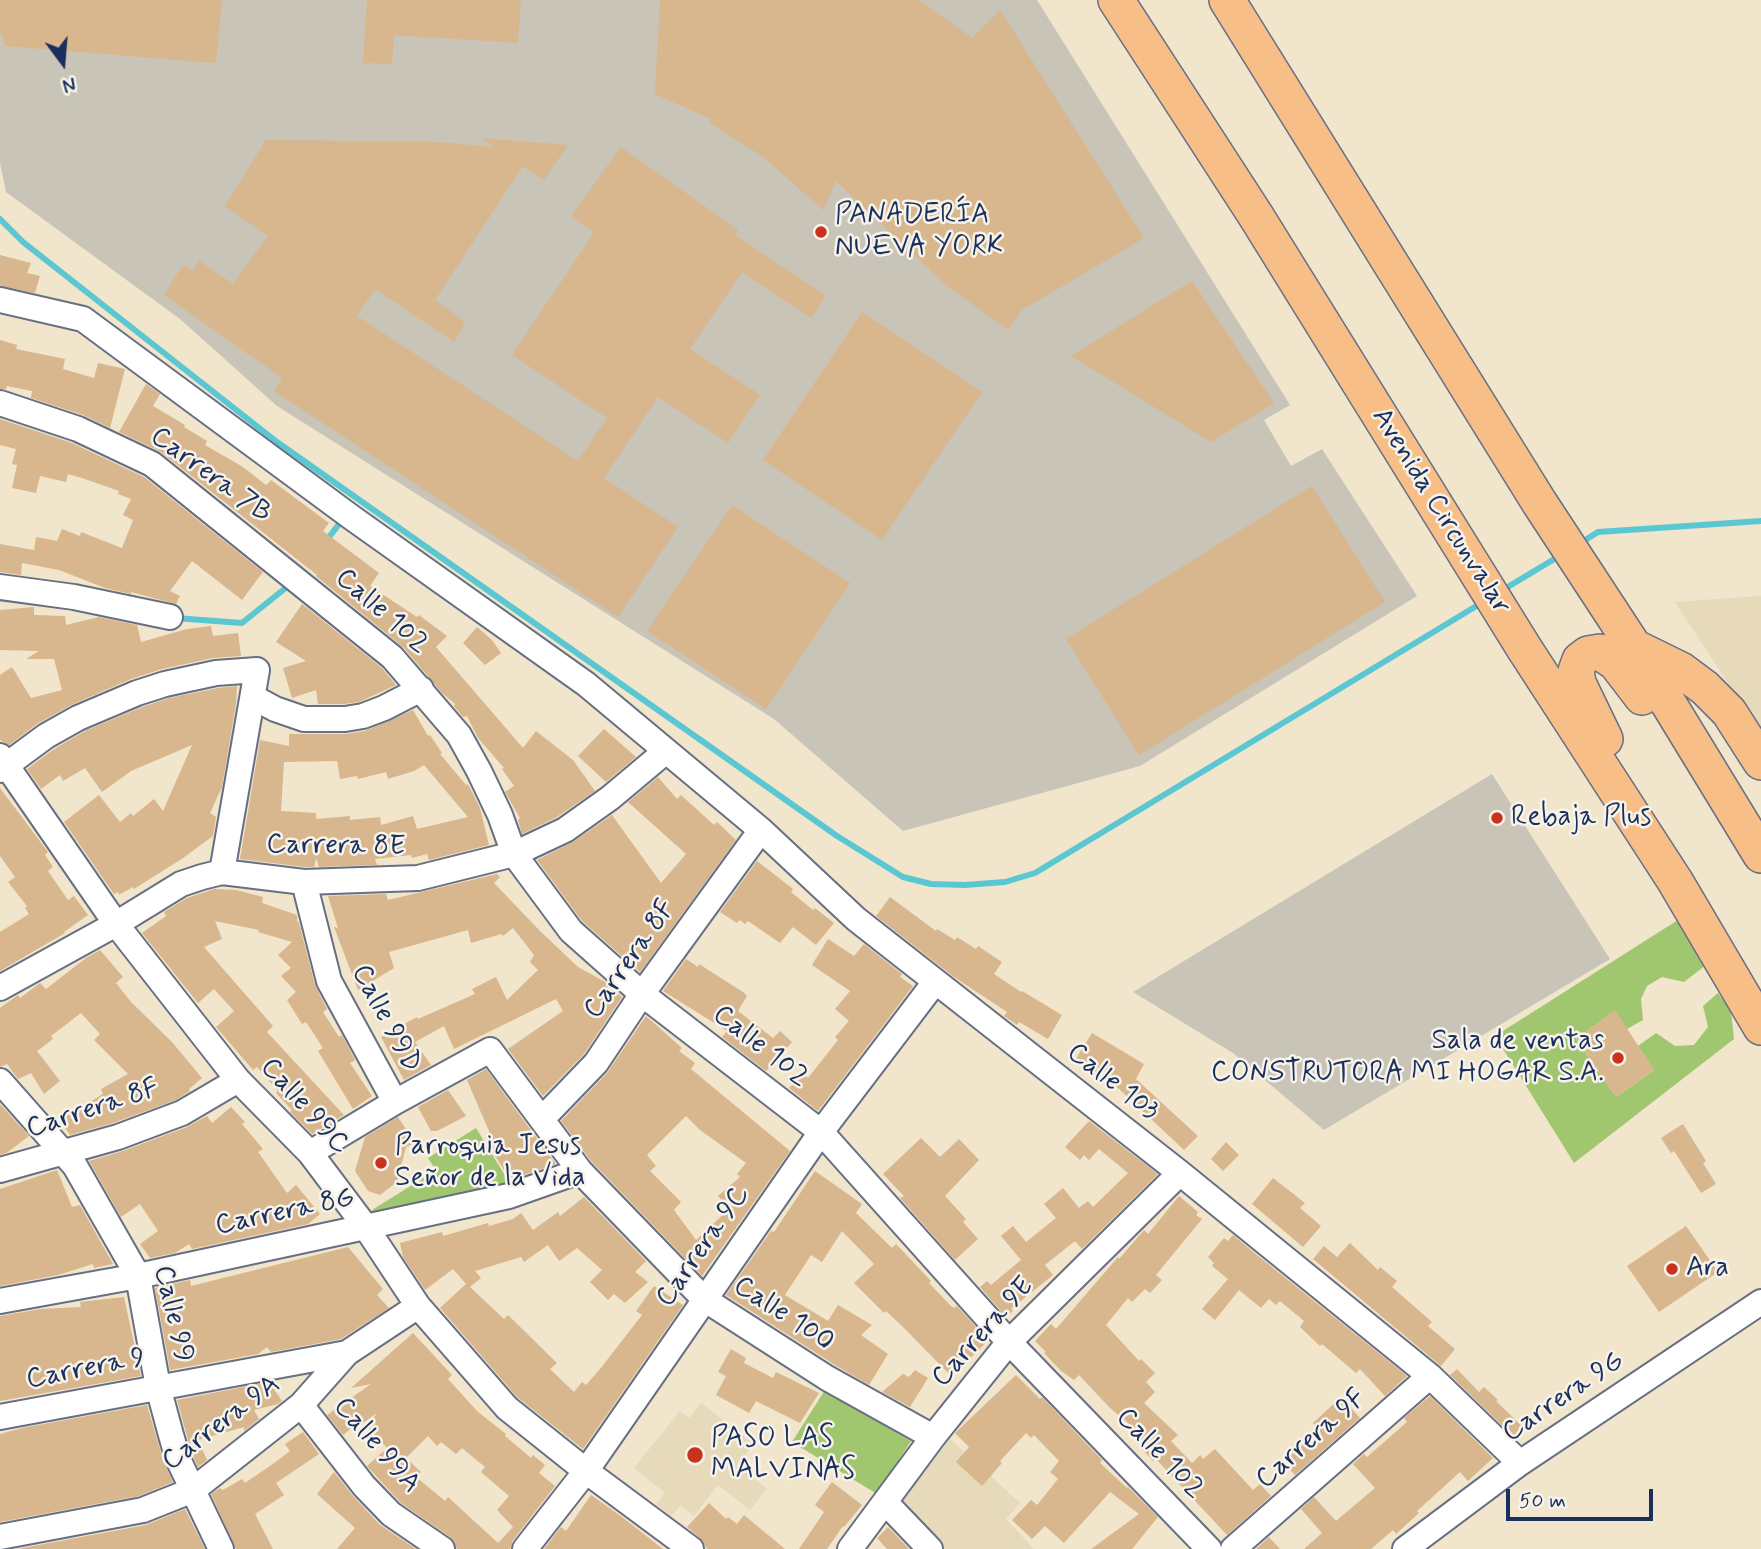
<!DOCTYPE html>
<html>
<head>
<meta charset="utf-8">
<style>
  body { margin:0 }
  #map { position:relative; width:1761px; height:1549px; overflow:hidden; background:#f1e5cc; font-family:Mynerve,sans-serif }
  canvas { display:block }
  .north { position:absolute; left:28px; top:28px; width:70px; height:70px; -webkit-text-stroke:5px #f7f3e8; paint-order:stroke; rotate:164deg; font-size:19px; font-weight:700; line-height:28px; text-align:center; color:#1b2f5e }
  .north::after { content:''; display:block; margin:auto; width:24px; height:32px; background:#1b2f5e; clip-path:polygon(50% 0,100% 100%,50% 72%,0 100%) }
  .scale { position:absolute; left:1506px; top:1489px; width:147px; height:32px; box-sizing:border-box; border:4px solid #1b2f5e; border-top:0; padding-left:9px; font-size:21px; line-height:24px; white-space:nowrap; color:#1b2f5e; -webkit-text-stroke:5px #f7f3e8; paint-order:stroke }
</style>
</head>
<body>
<div id="map">
<canvas width="1761" height="1549"></canvas>
<div class="north">N</div>
<div class="scale">50 m</div>
</div>
<script>
const context = document.querySelector('canvas').getContext('2d');
context.lineJoin = 'round';
function fill(path, color) { context.fillStyle = color; context.fill(path, 'evenodd'); }
const shape = rows => new Path2D(rows.map(r => 'M' + r).join(''));
function strokePath(path, color, width, dash) { context.strokeStyle = color; context.lineWidth = width; context.lineCap = dash ? 'butt' : 'round'; context.setLineDash(dash || []); context.stroke(path); }
function label(font, color, halo, rows, align = 'center') {
  context.font = font + ' Mynerve,sans-serif'; context.lineWidth = 5; context.setLineDash([]); context.textBaseline = 'middle'; context.strokeStyle = halo; context.fillStyle = color; for (const [text, x, y, turn = 0] of rows) {
    context.save(); context.translate(x, y); context.rotate((+turn || 0) * Math.PI / 180); context.textAlign = isNaN(turn) ? turn : align; if (halo) context.strokeText(text, 0, 0); context.fillText(text, 0, 0); context.restore();
  }
}
const built = shape([
  [1761,596,1761,734,1675,602],
  [701,1403,754,1444,737,1465,767,1489,750,1510,718,1485,694,1516,681,1505,671,1516,656,1504,665,1493,634,1468,680,1411,689,1418],
  [950,1439,1020,1503,1006,1519,1034,1549,939,1549,898,1505]
]);
const industrial = shape([
  [0,0,1037,0,1290,405,1264,420,1291,466,1322,449,1417,596,1140,766,903,831,774,719,277,406,180,319,6,192,0,163],
  [1492,774,1610,959,1324,1130,1233,1053,1133,992]
]);
const green = shape([
  [1678,920,1706,965,1684,982,1662,977,1647,986,1641,999,1643,1020,1627,1029,1614,1011,1576,1039,1616,1097,1654,1070,1638,1046,1656,1033,1675,1046,1694,1045,1708,1027,1703,1006,1718,993,1731,1011,1734,1039,1574,1163,1495,1036],
  [476,1128,512,1187,377,1217,372,1210,436,1170,428,1158],
  [825,1390,911,1441,877,1494,792,1442]
]);
const stream = shape([
  [0,219,23,242,277,442,837,836,903,877,931,884,965,885,1005,882,1035,873,1483,602],
  [326,541,343,519],
  [1579,544,1598,532,1761,521],
  [1501,591,1561,555],
  [175,618,242,623,293,582]
]);
const building = shape([
  [0,0,222,0,216,63,5,46,0,30],
  [367,0,521,0,518,43,394,35,392,64,363,63],
  [660,0,919,0,972,38,1000,10,1144,238,1022,310,1008,330,947,286,836,181,823,210,762,156,709,123,711,119,655,94],
  [480,138,568,145,544,180,523,166,435,300,465,322,454,342,375,289,357,316,578,461,607,418,512,355,594,233,571,216,621,147,738,230,735,235,826,296,811,318,742,272,690,349,760,395,728,443,658,397,604,478,678,527,618,617,274,391,282,378,164,295,183,265,193,271,199,261,233,284,268,236,225,206,266,140,437,142,494,147],
  [0,255,31,263,27,273,40,276,35,293,0,286],
  [1192,281,1274,403,1211,442,1071,356],
  [862,312,982,392,882,540,763,460],
  [0,340,17,345,16,349,65,359,63,369,94,378,98,363,125,369,110,428,83,415,31,398,32,391,7,386,6,389,0,389],
  [146,384,160,394,153,406,185,425,184,427,207,441,205,445,243,467,266,485,271,480,329,523,323,531,379,573,370,586,417,617,419,615,447,636,436,647,523,748,536,731,573,760,595,791,557,817,522,834,518,820,520,818,505,792,514,786,502,769,504,768,478,738,467,716,463,717,454,706,455,704,442,693,403,647,316,576,317,575,161,452,119,432],
  [0,419,72,443,144,477,263,572,242,600,192,561,170,591,180,596,176,604,131,592,131,594,105,588,59,570,22,563,21,575,0,572,0,544,34,550,36,537,57,541,62,529,80,536,81,532,122,548,133,520,123,515,131,499,118,494,119,491,82,478,68,474,66,482,40,476,36,493,12,488,17,465,12,464,16,449,0,445],
  [1312,486,1385,602,1139,755,1066,639],
  [732,505,850,583,766,709,647,631],
  [302,604,382,668,396,685,359,702,344,704,318,704,316,690,292,698,283,668,306,661,276,642],
  [34,607,34,615,65,616,66,625,99,617,137,625,141,642,187,629,211,626,213,636,238,633,241,656,213,658,162,669,131,679,71,705,37,724,9,745,0,740,0,675,12,667,31,698,62,690,54,659,26,659,39,651,0,650,0,610],
  [477,627,492,640,501,653,485,665,463,643],
  [237,686,236,704,222,787,210,813,216,817,213,836,183,858,134,889,133,887,119,895,118,892,114,894,64,822,99,795,120,822,131,813,133,816,154,799,163,811,192,745,131,771,102,792,85,768,63,781,60,775,41,789,27,769,54,749,85,731,142,707,169,698,218,688],
  [413,710,428,736,430,735,442,753,440,754,466,785,468,784,480,808,489,845,429,860,427,854,412,858,411,855,375,859,377,865,319,867,316,858,314,867,305,867,240,859,260,740,289,746,289,734,345,734,365,731],
  [337,761,340,779,357,776,358,779,386,772,388,779,414,771,424,765,468,817,417,829,413,816,381,825,380,817,350,820,350,816,316,819,316,813,281,811,284,762],
  [604,729,636,757,606,782,578,756],
  [658,777,677,799,681,795,714,825,717,822,736,840,640,972,582,921,537,860,573,842,612,815,661,883,686,854,628,802],
  [0,788,48,852,45,855,53,867,48,871,68,900,74,896,88,915,64,932,65,933,0,971,0,932,29,914,25,908,27,906,8,882,15,877,0,856],
  [757,861,793,889,791,892,813,910,815,908,834,923,816,945,793,927,780,943,748,921,745,924,740,920,737,923,720,912],
  [497,874,500,877,494,883,539,930,578,967,607,983,622,997,584,1054,543,1096,508,1049,563,1011,556,999,454,1049,444,1026,415,1042,431,1065,404,1080,381,1037,417,1017,418,1019,475,994,472,989,496,977,507,1000,538,970,530,962,534,955,513,928,503,936,501,934,471,943,468,930,389,952,394,968,358,990,334,927,338,928,328,896,386,894,388,900],
  [214,889,236,890,263,897,262,903,297,915,297,921,299,923,315,985,327,1009,323,1012,339,1037,342,1035,355,1060,350,1063,372,1096,353,1109,318,1051,323,1048,306,1022,302,1024,287,1000,296,992,281,976,291,968,278,955,292,942,258,932,259,930,215,921,222,939,204,947,273,1026,267,1032,344,1115,312,1134,290,1112,292,1110,276,1093,278,1091,257,1067,253,1070,216,1027,234,1011,214,989,198,1003,142,933,166,916,164,912,187,898],
  [890,897,936,931,937,929,955,940,957,937,976,949,978,946,1002,962,994,974,1021,992,1022,991,1062,1015,1048,1039,1019,1022,1017,1025,1004,1016,1007,1012,954,977,876,916],
  [828,939,854,956,864,944,902,974,900,977,913,986,818,1111,789,1088,803,1073,808,1078,838,1040,835,1037,849,1021,835,1009,850,991,812,965],
  [100,950,123,977,116,983,131,1002,172,1042,202,1078,189,1089,190,1091,176,1100,113,1123,70,1135,60,1120,103,1094,101,1089,128,1074,94,1040,100,1034,81,1013,51,1036,53,1039,37,1051,60,1081,44,1094,31,1073,18,1079,7,1064,0,1067,0,1008,18,995,20,998,40,983,46,989,86,958],
  [686,959,698,967,699,964,743,992,747,996,738,1011,773,1038,780,1031,792,1042,766,1071,722,1037,727,1031,663,991],
  [1615,1010,1654,1070,1616,1097,1576,1039],
  [646,1016,682,1048,679,1051,695,1063,691,1069,790,1151,702,1276,591,1161,561,1121,607,1073],
  [686,1116,700,1130,746,1163,737,1174,740,1177,718,1196,729,1209,696,1240,674,1210,681,1202,650,1171,656,1166,647,1155],
  [1092,1033,1144,1064,1136,1079,1198,1136,1184,1150,1118,1088,1074,1062],
  [486,1069,538,1140,556,1164,510,1180,486,1141,492,1138,467,1080],
  [448,1090,466,1116,437,1131,431,1131,418,1107],
  [0,1104,29,1136,8,1152,0,1155],
  [231,1107,245,1122,242,1124,263,1149,258,1152,287,1193,296,1185,320,1214,308,1224,192,1249,189,1244,175,1253,150,1258,140,1244,158,1231,140,1204,121,1217,89,1161,123,1151,187,1127,207,1116,212,1123],
  [398,1117,415,1143,406,1147,397,1182,380,1195,368,1191,355,1171,365,1137],
  [1089,1121,1158,1174,1082,1249,1075,1241,1045,1265,1053,1275,1011,1309,1013,1311,1006,1317,980,1287,987,1281,991,1285,1021,1260,1001,1236,1013,1226,1026,1242,1056,1218,1044,1204,1063,1188,1079,1208,1088,1201,1093,1207,1128,1173,1099,1149,1089,1160,1084,1155,1080,1160,1065,1147],
  [1683,1124,1706,1161,1703,1163,1716,1184,1701,1193,1674,1151,1671,1153,1661,1138],
  [921,1138,940,1157,959,1139,979,1160,945,1196,966,1219,963,1222,978,1239,955,1260,900,1198,904,1196,883,1174],
  [1226,1142,1239,1155,1223,1171,1211,1159],
  [57,1170,72,1207,80,1205,113,1264,94,1268,93,1264,58,1275,0,1286,0,1189],
  [815,1171,862,1204,856,1213,892,1248,896,1244,931,1281,929,1283,951,1306,954,1308,957,1306,984,1336,981,1339,985,1344,951,1376,904,1328,886,1311,884,1313,854,1283,874,1264,842,1231,822,1262,811,1255,785,1295,828,1321,838,1305,872,1325,861,1335,888,1354,869,1385,835,1365,726,1295,771,1231,774,1232],
  [1273,1178,1305,1203,1300,1208,1321,1226,1303,1247,1252,1204],
  [1179,1196,1198,1212,1196,1215,1202,1219,1156,1275,1162,1280,1150,1293,1145,1289,1132,1302,1128,1298,1106,1325,1139,1361,1141,1359,1155,1373,1146,1382,1155,1392,1144,1403,1178,1435,1171,1441,1192,1463,1200,1455,1203,1459,1215,1449,1253,1490,1260,1484,1271,1496,1227,1535,1155,1458,1153,1461,1141,1448,1143,1447,1129,1432,1134,1428,1110,1408,1079,1375,1074,1380,1061,1371,1044,1353,1046,1352,1035,1341,1051,1324,1056,1329,1118,1257,1119,1259,1144,1230,1148,1234],
  [584,1197,646,1261,635,1272,648,1282,625,1303,614,1294,608,1300,590,1282,602,1270,577,1248,559,1261,548,1245,524,1262,521,1257,475,1271,481,1278,470,1287,504,1319,508,1315,557,1363,550,1369,574,1392,582,1382,586,1385,600,1369,642,1315,636,1311,654,1286,683,1305,583,1449,517,1397,440,1308,466,1284,453,1269,425,1290,403,1257,400,1243,442,1232,443,1236,488,1223,489,1226,513,1219,521,1213,533,1230,558,1212,560,1216],
  [1686,1226,1718,1272,1659,1312,1627,1266],
  [1233,1235,1252,1251,1407,1376,1385,1396,1360,1369,1356,1373,1322,1344,1320,1346,1300,1327,1304,1321,1280,1301,1276,1305,1269,1299,1261,1308,1239,1290,1215,1320,1202,1309,1228,1279,1212,1266,1214,1263,1208,1257,1224,1238,1228,1241],
  [1350,1243,1378,1270,1380,1267,1397,1281,1392,1287,1432,1322,1428,1326,1455,1349,1441,1366,1313,1259,1324,1246,1337,1257],
  [348,1247,383,1289,377,1295,389,1308,341,1339,271,1352,267,1347,258,1354,170,1370,155,1288,190,1280,191,1286],
  [124,1297,141,1376,0,1401,0,1316,41,1309,81,1307,80,1302],
  [413,1333,452,1375,448,1379,478,1412,506,1434,505,1436,531,1458,533,1455,545,1465,539,1473,555,1486,513,1540,510,1549,457,1549,450,1537,401,1503,367,1466,387,1448,367,1427,377,1413,363,1423,360,1421,343,1435,327,1415,371,1384,351,1388],
  [428,1436,437,1446,441,1442,456,1454,462,1448,485,1467,481,1472,509,1496,497,1510,513,1527,498,1543,448,1497,445,1501,416,1477,421,1472,406,1458],
  [731,1349,746,1358,744,1363,773,1378,776,1372,819,1393,800,1423,756,1401,749,1413,716,1395,726,1376,718,1372],
  [1457,1369,1479,1392,1484,1387,1498,1400,1496,1401,1525,1429,1515,1438,1450,1375],
  [915,1370,928,1378,910,1407,882,1392,903,1374,909,1377],
  [1016,1375,1040,1399,1042,1397,1102,1460,1100,1463,1127,1488,1128,1487,1158,1517,1132,1549,1091,1549,1139,1514,1110,1492,1064,1543,1045,1526,1032,1539,1012,1520,1031,1500,1037,1505,1058,1479,1050,1472,1059,1461,1034,1435,1031,1438,1026,1433,1000,1461,1002,1463,982,1486,956,1462,969,1447,955,1433],
  [269,1382,282,1401,278,1404,254,1410,259,1419,244,1431,244,1427,198,1440,207,1460,198,1467,192,1454,177,1400],
  [1430,1396,1493,1458,1468,1481,1460,1472,1417,1511,1419,1513,1396,1534,1393,1530,1371,1549,1304,1549,1322,1533,1301,1509,1314,1497,1336,1521,1375,1488,1353,1464,1364,1454,1367,1457,1407,1422,1404,1418],
  [1341,1397,1360,1418,1295,1475,1283,1462,1319,1430,1313,1423],
  [147,1405,164,1463,173,1482,139,1496,0,1522,0,1434,22,1428],
  [303,1432,319,1454,276,1483,284,1495,255,1514,273,1549,236,1549,211,1494,220,1488,223,1490,242,1479,245,1483,277,1461,290,1451,285,1444],
  [334,1472,353,1496,380,1525,416,1549,337,1549,355,1528,317,1494],
  [832,1482,862,1505,844,1527,843,1526,827,1549,799,1549,824,1512,815,1505],
  [591,1495,622,1517,663,1549,544,1549,561,1527,566,1531],
  [709,1503,726,1519,728,1517,737,1524,744,1515,785,1549,707,1549,700,1538,687,1527],
  [185,1509,205,1549,17,1549,146,1525],
  [888,1527,909,1549,887,1549,877,1538],
  [1269,1537,1280,1549,1256,1549]
]);
const minor = shape([
  [0,300,83,319,351,517,586,684,761,830,856,919,1180,1173,1430,1376,1520,1463],
  [0,403,78,429,152,464,392,657,459,735,479,771,500,815,514,854,571,931,642,994,821,1132,1009,1342,1209,1549],
  [0,587,74,597,170,617],
  [253,697,275,709,304,719,345,719,363,716,384,708,421,689],
  [0,756,116,924,238,1080,310,1153,365,1226,418,1306,507,1408,586,1471,691,1549],
  [0,770,46,736,78,718,137,693,165,684,216,673,257,670,222,872],
  [304,882,329,981,395,1102],
  [0,988,116,924,181,884,202,877,222,872,304,882,418,878,514,854,565,830,610,798,666,751],
  [0,1081,75,1166,138,1276,158,1387,171,1435,178,1459,221,1549],
  [543,1118,596,1063,642,994,761,830],
  [310,1153,395,1102,490,1050,580,1171,704,1299,827,1378,933,1437],
  [0,1170,118,1137,182,1113,238,1080],
  [0,1301,138,1276,509,1196,580,1171],
  [301,1405,364,1486,391,1514,442,1549],
  [0,1417,347,1353,418,1306],
  [885,1502,930,1549],
  [0,1537,143,1510,193,1490,301,1405,347,1353],
  [525,1549,586,1471,821,1132,935,982],
  [850,1549,933,1437,1009,1342,1180,1173],
  [1233,1549,1430,1376],
  [1405,1549,1520,1463,1761,1302]
]);
const highway = shape([
  [1116,0,1256,216,1524,648,1675,881,1761,1027],
  [1227,0,1539,502,1634,647,1761,855],
  [1634,647,1681,670,1705,688,1729,712,1761,762],
  [1605,739,1578,683,1576,671,1580,660,1588,654,1600,652,1616,663,1642,697]
]);
const markers = [
  [821,232,7,"#c8321e"],
  [1497,818,7,"#c8321e"],
  [1618,1058,7,"#c8321e"],
  [381,1163,7,"#c8321e"],
  [1672,1269,7,"#c8321e"],
  [695,1455,9,"#c8321e"]
];
const poiNames = [
  ["PANADERÍA",835,216],
  ["NUEVA YORK",835,248],
  ["Rebaja Plus",1511,818],
  ["Sala de ventas",1604,1042,"right"],
  ["CONSTRUTORA MI HOGAR S.A.",1604,1074,"right"],
  ["Parroquia Jesus",395,1147],
  ["Señor de la Vida",395,1179],
  ["Ara",1686,1269],
  ["PASO LAS",711,1439],
  ["MALVINAS",711,1471]
];
const streetNames = [
  ["Carrera 7B",210,476,36],
  ["Avenida Circunvalar",1440,512,58],
  ["Calle 102",381,612,41],
  ["Carrera 8E",336,847,1],
  ["Carrera 8F",631,960,-55],
  ["Calle 99D",385,1019,62],
  ["Calle 102",760,1047,38],
  ["Calle 103",1112,1083,38],
  ["Calle 99C",304,1107,48],
  ["Carrera 8F",93,1110,-18],
  ["Carrera 8G",285,1213,-12],
  ["Carrera 9C",704,1247,-55],
  ["Calle 99",172,1314,77],
  ["Calle 100",783,1315,33],
  ["Carrera 9E",984,1333,-48],
  ["Carrera 9",86,1370,-11],
  ["Carrera 9G",1564,1398,-34],
  ["Carrera 9A",222,1424,-37],
  ["Carrera 9F",1312,1440,-41],
  ["Calle 99A",376,1446,49],
  ["Calle 102",1159,1454,46]
];
fill(built, '#e6daba');
fill(industrial, '#c8c4b8');
fill(green, '#a1c670');
strokePath(stream, '#5ac7d2', 6);
fill(building, '#d8b68e');
strokePath(minor, '#666f84', 28);
strokePath(highway, '#666f84', 38);
strokePath(minor, '#fff', 24);
strokePath(highway, '#f7be88', 35);
for (const [x, y, r, color] of markers) { const dot = new Path2D(); dot.arc(x, y, r, 0, 2 * Math.PI); context.fillStyle = color; context.fill(dot); strokePath(dot, '#f7f3e8', 2.5); }
label('28px', '#1b2f5e', '#f7f3e8', poiNames, 'left');
label('28px', '#1b2f5e', '#f7f3e8', streetNames);
</script>
</body>
</html>
